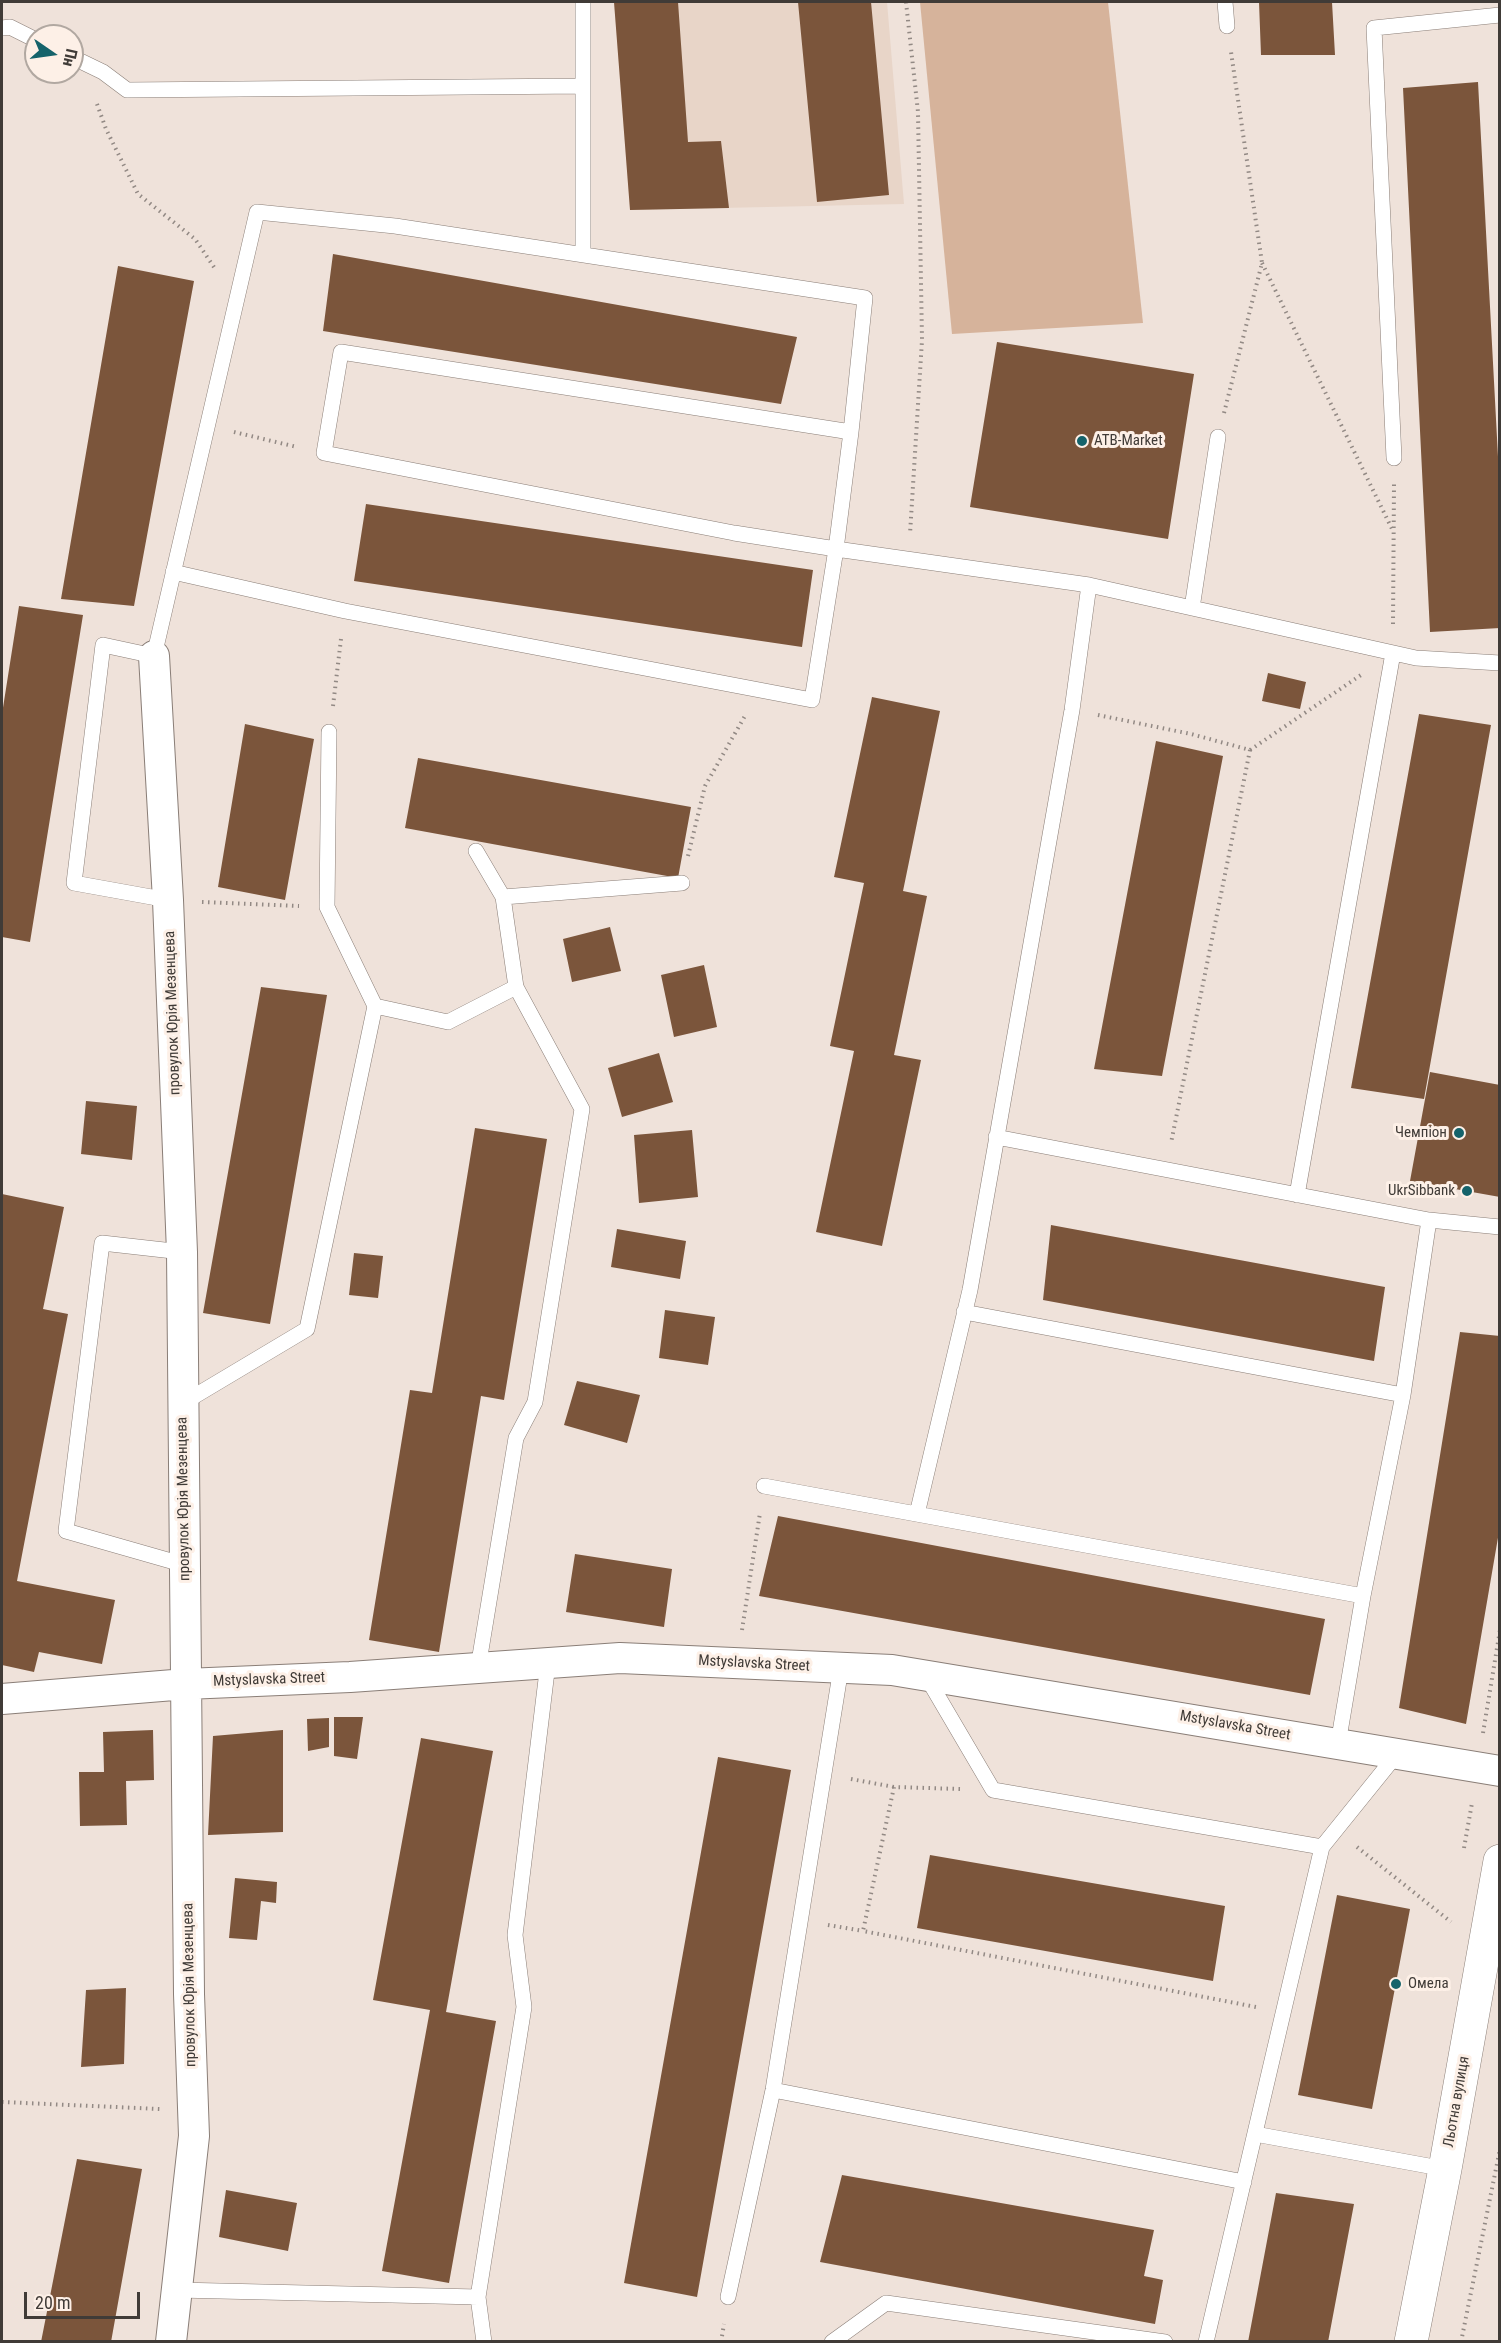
<!DOCTYPE html>
<html>
<head>
<meta charset="utf-8">
<style>
  body { margin:0 }
  #map { position:relative; width:1501px; height:2343px; overflow:hidden; background:#efe2da; font-family:"Roboto Condensed",sans-serif }
  canvas { display:block }
  .frame { position:absolute; inset:0; border:3px solid #403b37; pointer-events:none }
  .north { position:absolute; left:24px; top:24px; width:60px; height:60px; box-sizing:border-box; background:#fdf0e7; border:2px solid #b1a8a1; border-radius:50%; rotate:103deg; font-size:16px; font-weight:700; line-height:24px; text-align:center; color:#403b37 }
  .north::after { content:''; display:block; margin:auto; width:21px; height:27px; background:#15636b; clip-path:polygon(50% 0,100% 100%,50% 72%,0 100%) }
  .scale { position:absolute; left:24px; top:2292px; width:116px; height:27px; box-sizing:border-box; border:3px solid #403b37; border-top:0; padding-left:8px; font-size:18px; line-height:21px; white-space:nowrap; color:#403b37; -webkit-text-stroke:4px #fdf0e7; paint-order:stroke }
</style>
</head>
<body>
<div id="map">
<canvas width="1501" height="2343"></canvas>
<div class="frame"></div>
<div class="north">Пн</div>
<div class="scale">20 m</div>
</div>
<script>
const context = document.querySelector('canvas').getContext('2d');
context.lineJoin = 'round';
function fill(path, color) { context.fillStyle = color; context.fill(path, 'evenodd'); }
const shape = rows => new Path2D(rows.map(r => 'M' + r).join(''));
function strokePath(path, color, width, dash) { context.strokeStyle = color; context.lineWidth = width; context.lineCap = dash ? 'butt' : 'round'; context.setLineDash(dash || []); context.stroke(path); }
function label(font, color, halo, rows, align = 'center') {
  context.font = font + ' "Roboto Condensed",sans-serif'; context.lineWidth = 6; context.setLineDash([]); context.textBaseline = 'middle'; context.strokeStyle = halo; context.fillStyle = color; for (const [text, x, y, turn = 0] of rows) {
    context.save(); context.translate(x, y); context.rotate((+turn || 0) * Math.PI / 180); context.textAlign = isNaN(turn) ? turn : align; if (halo) context.strokeText(text, 0, 0); context.fillText(text, 0, 0); context.restore();
  }
}
const built = shape([
  [614,2,887,2,904,204,630,210]
]);
const green = shape([
  [920,2,1108,2,1143,323,952,334]
]);
const building = shape([
  [614,2,678,2,688,142,721,141,729,208,630,210],
  [798,2,871,2,889,195,817,202],
  [1259,2,1332,2,1335,55,1261,55],
  [1478,82,1500,494,1500,628,1430,632,1403,88],
  [333,254,797,337,781,404,323,331],
  [118,266,194,281,134,606,61,599],
  [997,342,1194,374,1168,539,970,507],
  [366,504,813,570,802,647,354,581],
  [19,606,83,615,30,942,2,937,2,714],
  [1268,673,1306,682,1300,709,1262,701],
  [872,697,940,711,903,891,927,896,894,1055,921,1060,882,1246,816,1232,854,1051,830,1046,864,883,834,877],
  [1419,714,1491,725,1424,1099,1351,1088],
  [245,724,314,739,285,900,218,887],
  [1156,741,1223,756,1162,1076,1094,1069],
  [418,758,691,807,678,878,405,828],
  [610,927,621,971,572,982,563,939],
  [704,965,717,1027,674,1037,661,975],
  [261,987,327,995,270,1324,203,1313],
  [659,1053,673,1102,622,1117,608,1068],
  [1430,1072,1500,1085,1500,1197,1410,1181],
  [86,1101,137,1106,132,1160,81,1154],
  [475,1128,547,1139,504,1400,481,1396,439,1652,369,1640,410,1390,432,1393],
  [692,1130,698,1197,639,1203,634,1135],
  [2,1194,64,1207,43,1309,68,1314,17,1581,115,1600,102,1664,39,1652,34,1672,2,1665],
  [1051,1225,1385,1287,1374,1361,1043,1300],
  [617,1229,686,1241,680,1279,611,1267],
  [354,1253,383,1256,378,1298,349,1295],
  [665,1310,715,1317,708,1365,659,1358],
  [1460,1332,1500,1336,1500,1526,1466,1724,1399,1708],
  [577,1381,640,1395,627,1443,564,1425],
  [778,1516,1325,1619,1310,1695,759,1596],
  [575,1554,672,1569,664,1627,566,1612],
  [334,1717,363,1717,357,1759,334,1756],
  [329,1718,329,1747,308,1751,307,1719],
  [153,1730,154,1780,126,1781,127,1825,80,1826,79,1772,104,1772,103,1732],
  [283,1730,283,1832,208,1835,213,1736],
  [421,1738,493,1751,446,2012,496,2021,449,2283,382,2271,430,2010,373,2000],
  [718,1757,791,1770,697,2297,624,2283],
  [930,1855,1225,1906,1213,1981,917,1928],
  [235,1878,277,1882,276,1903,261,1901,257,1940,229,1938],
  [1337,1895,1410,1909,1372,2109,1298,2095],
  [126,1988,124,2064,81,2067,86,1990],
  [77,2159,142,2169,111,2342,41,2342],
  [842,2175,1154,2230,1144,2276,1163,2280,1155,2324,820,2262],
  [226,2190,297,2203,288,2251,219,2237],
  [1276,2193,1354,2204,1328,2342,1248,2342]
]);
const path = shape([
  [906,2,918,112,922,340,910,534],
  [97,104,106,129,138,194,195,239,216,270],
  [1262,263,1393,531],
  [1224,413,1262,263,1231,52],
  [234,432,297,447],
  [1393,624,1394,484],
  [333,706,341,639],
  [1098,715,1191,734,1250,750,1171,1143],
  [1250,750,1361,675],
  [688,856,705,786,746,714],
  [202,902,299,906],
  [742,1630,760,1513],
  [1483,1733,1500,1630],
  [851,1779,894,1787],
  [960,1789,894,1787,863,1931,1256,2007],
  [1357,1847,1451,1922],
  [1464,1848,1472,1803],
  [828,1925,863,1931],
  [2,2102,160,2109],
  [721,2342,724,2324],
  [1461,2342,1500,2149]
]);
const lane = shape([
  [1225,2,1227,26],
  [2,28,10,27,36,40],
  [72,57,103,72,127,90,583,86,583,2],
  [583,86,583,255],
  [1394,458,1374,28,1500,15],
  [173,572,345,611,812,700,836,549,1089,585,1416,658,1500,663],
  [1192,608,1218,437],
  [329,732,327,907,375,1006,448,1022,516,987,503,897,682,883],
  [476,851,503,897],
  [168,900,74,883,103,645,154,656,257,212,395,226,865,298,851,432,836,549,734,533,324,453,341,352,851,432],
  [996,1137,1429,1220],
  [1297,1195,1393,653],
  [182,1252,102,1243,66,1531,185,1565],
  [964,1312,1403,1395,1363,1596],
  [1403,1395,1429,1220,1500,1227],
  [183,1403,307,1329,375,1006],
  [764,1486,1363,1596,1338,1744],
  [917,1514,970,1290,1072,710,1089,585],
  [478,1668,516,1438,535,1402,582,1109,516,987],
  [926,1676,993,1790,1322,1847,1397,1754],
  [773,2090,1244,2182],
  [1255,2134,1445,2169],
  [177,2290,478,2297],
  [728,2297,773,2090,841,1668],
  [484,2342,478,2297,524,2007,515,1935,548,1663],
  [832,2342,886,2303,1165,2342],
  [1206,2342,1322,1847]
]);
const street = shape([
  [154,656,168,900,182,1252,189,1994,194,2136,171,2342],
  [2,1699,186,1684,350,1677,620,1658,892,1670,1500,1771]
]);
const secondary = shape([
  [1411,2342,1445,2169,1500,1861]
]);
const markers = [
  [1082,441,6,"#15636b"],
  [1459,1133,6,"#15636b"],
  [1467,1191,6,"#15636b"],
  [1396,1984,6,"#15636b"]
];
const poiNames = [
  ["ATB-Market",1094,441],
  ["Чемпіон",1447,1133,"right"],
  ["UkrSibbank",1455,1191,"right"],
  ["Омела",1408,1984]
];
const streetNames = [
  ["провулок Юрія Мезенцева",173,1013,-92],
  ["провулок Юрія Мезенцева",184,1499,-91],
  ["Mstyslavska Street",754,1664,3],
  ["Mstyslavska Street",269,1680,-2],
  ["Mstyslavska Street",1235,1726,10],
  ["провулок Юрія Мезенцева",190,1985,-91],
  ["Льотна вулиця",1457,2102,-80]
];
fill(built, '#e8d5c8');
fill(green, '#d6b39b');
fill(building, '#7b553b');
strokePath(lane, '#8a7e77', 16);
strokePath(street, '#8a7e77', 32);
strokePath(secondary, '#8a7e77', 34);
strokePath(path, '#928984', 4, [1.5, 4.5]);
strokePath(lane, '#fff', 15);
strokePath(street, '#fff', 30);
strokePath(secondary, '#fff', 33);
for (const [x, y, r, color] of markers) { const dot = new Path2D(); dot.arc(x, y, r, 0, 2 * Math.PI); context.fillStyle = color; context.fill(dot); strokePath(dot, '#fdf0e7', 2); }
label('15px', '#403b37', '#fdf0e7', poiNames, 'left');
label('15px', '#403b37', '#fdf0e7', streetNames);
</script>
</body>
</html>
